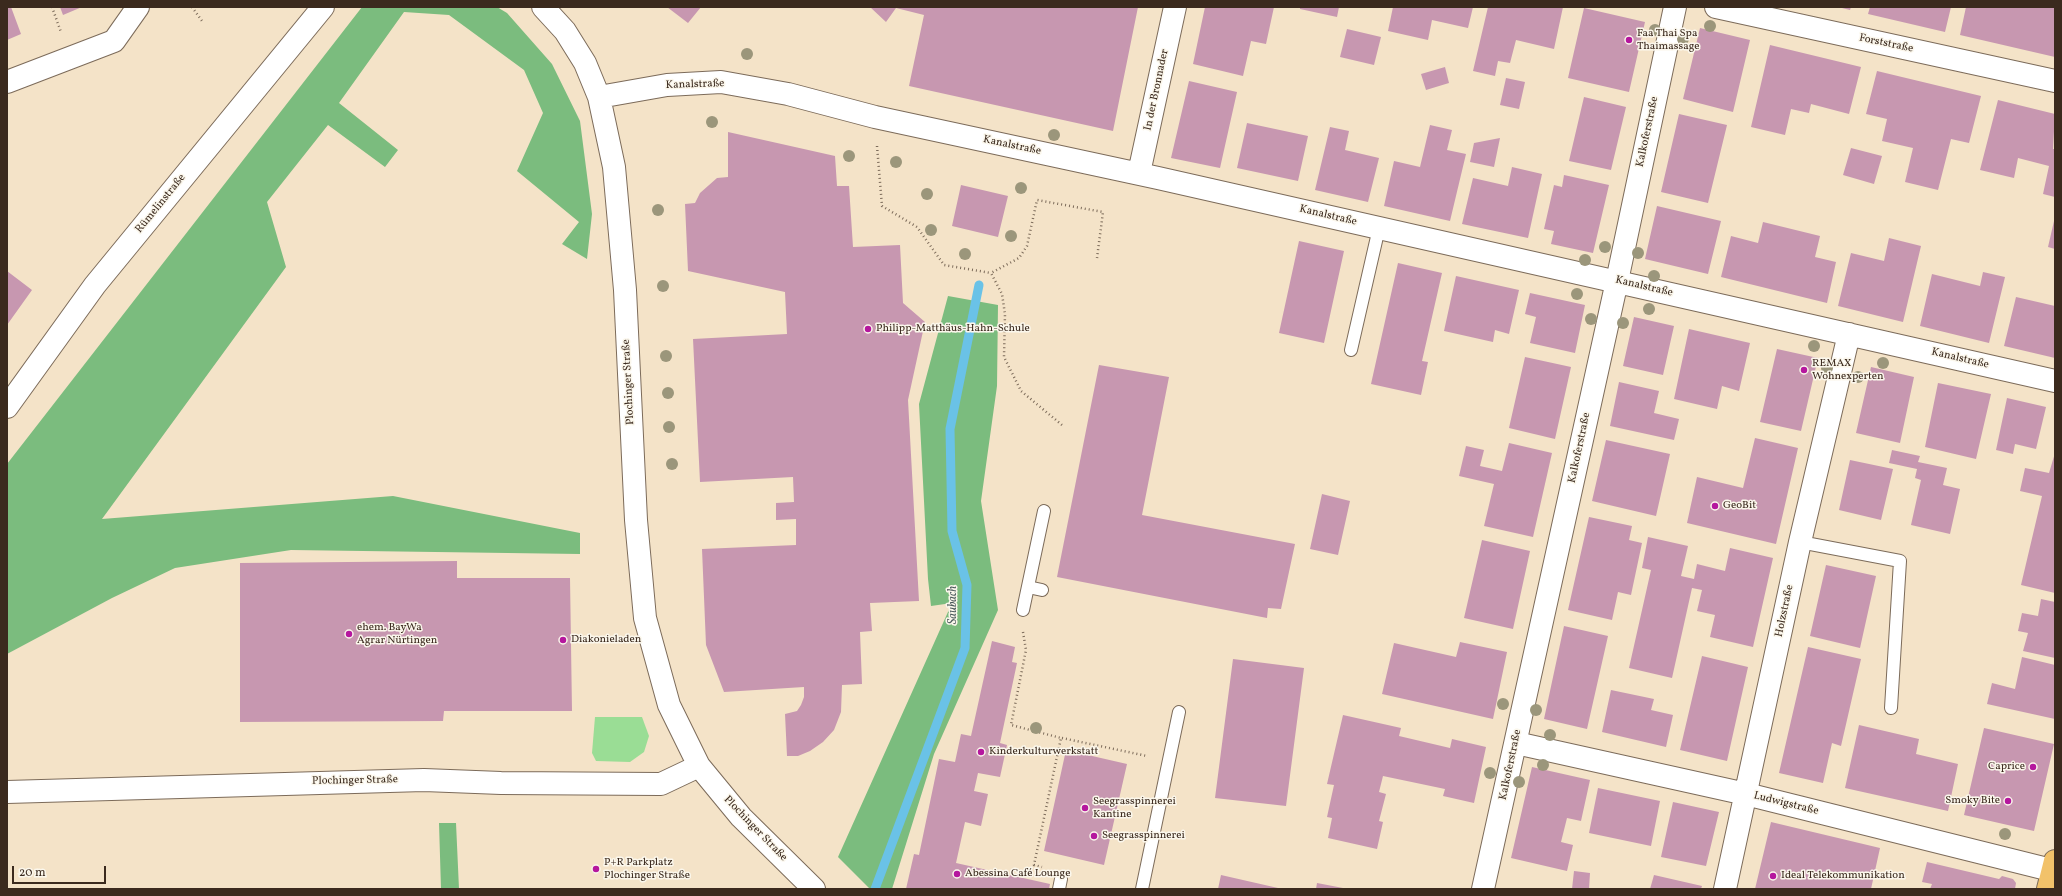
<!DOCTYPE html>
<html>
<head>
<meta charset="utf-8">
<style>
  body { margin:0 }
  #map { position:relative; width:2062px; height:896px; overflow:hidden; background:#f4e3c8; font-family:Vollkorn,serif }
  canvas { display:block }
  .frame { position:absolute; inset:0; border:8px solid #3b2a1e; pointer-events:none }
  .scale { position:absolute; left:12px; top:866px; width:94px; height:18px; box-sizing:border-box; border:2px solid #3b2a1e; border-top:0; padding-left:5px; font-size:12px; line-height:14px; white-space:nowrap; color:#3b2a1e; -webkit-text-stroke:3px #fbf7ec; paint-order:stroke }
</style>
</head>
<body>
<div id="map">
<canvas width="2062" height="896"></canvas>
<div class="frame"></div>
<div class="scale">20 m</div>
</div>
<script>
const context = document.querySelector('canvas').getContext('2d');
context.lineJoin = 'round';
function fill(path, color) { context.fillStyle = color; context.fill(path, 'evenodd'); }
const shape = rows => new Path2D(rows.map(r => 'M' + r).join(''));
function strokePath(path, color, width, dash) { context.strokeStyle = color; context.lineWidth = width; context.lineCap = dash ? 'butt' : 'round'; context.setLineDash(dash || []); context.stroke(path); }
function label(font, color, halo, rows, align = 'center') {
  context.font = font + ' Vollkorn,serif'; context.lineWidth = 3; context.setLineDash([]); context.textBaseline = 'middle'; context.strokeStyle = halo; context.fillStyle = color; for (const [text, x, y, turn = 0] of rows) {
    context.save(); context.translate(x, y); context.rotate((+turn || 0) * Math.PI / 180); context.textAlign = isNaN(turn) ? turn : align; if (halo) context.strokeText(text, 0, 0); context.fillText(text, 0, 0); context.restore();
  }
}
const green = shape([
  [595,717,642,717,649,736,644,752,630,762,596,761,592,753]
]);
const forest = shape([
  [362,7,497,7,507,13,552,64,580,121,592,214,587,259,562,244,579,222,517,171,543,113,524,70,449,15,404,12,339,103,398,150,385,167,328,125,267,202,286,267,102,519,393,496,580,533,580,554,291,550,175,568,112,598,7,654,7,464],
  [948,296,998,305,997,386,981,501,998,610,934,754,892,889,870,889,838,857,952,603,931,606,928,579,919,404],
  [439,823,456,823,459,889,441,889]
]);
const stream = shape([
  [875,889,965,648,967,585,952,531,950,429,979,285]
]);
const building = shape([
  [7,7,11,7,21,34,7,40],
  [60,7,82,7,63,15],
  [667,7,701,7,688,23],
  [870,7,1138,7,1113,131,909,86,924,15,896,8,886,22],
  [1205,7,1274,7,1266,44,1251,41,1243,76,1193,64],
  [1300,7,1339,7,1337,17,1300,9],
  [1393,7,1473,7,1468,28,1432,20,1428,40,1388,31],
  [1488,7,1563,7,1554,49,1516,40,1510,63,1498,61,1495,76,1473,71],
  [1838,7,1851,7,1850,10],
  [1870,7,1951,7,1945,32,1868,14],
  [1966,7,2055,7,2055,57,1960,35],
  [1584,8,1645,22,1629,92,1568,78],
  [1700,28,1750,40,1733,112,1683,99],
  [1347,29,1381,37,1374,65,1340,57],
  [1770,45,1861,67,1849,114,1811,104,1809,113,1791,109,1785,135,1751,127],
  [1445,67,1449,83,1426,90,1421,74],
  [1877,71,1981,96,1969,143,1951,139,1938,190,1905,182,1913,148,1882,141,1887,119,1866,114],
  [1506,78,1525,82,1519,109,1500,105],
  [1189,81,1237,92,1220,168,1171,158],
  [1584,97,1626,107,1611,170,1569,161],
  [1998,100,2055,114,2053,149,2055,149,2055,197,2043,194,2049,166,2018,158,2014,178,1980,170],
  [1679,114,1727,125,1708,203,1661,192],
  [1247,123,1308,136,1298,181,1237,168],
  [1430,125,1452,130,1447,150,1466,154,1450,221,1384,206,1394,161,1420,167],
  [1330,127,1349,131,1345,150,1379,158,1368,202,1315,190],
  [728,132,835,156,837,186,849,186,853,247,900,245,903,303,925,322,908,400,919,601,870,603,872,631,860,632,862,684,842,685,841,712,834,730,823,742,810,751,798,756,787,756,785,714,797,711,801,705,804,697,804,687,724,692,706,645,702,549,796,545,796,519,776,520,776,503,794,502,793,477,700,482,693,339,787,334,785,292,688,271,685,204,695,203,700,193,717,178,728,177],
  [1500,138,1494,167,1470,162,1474,143],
  [1851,148,1882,156,1874,184,1843,175],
  [1512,167,1542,174,1528,238,1462,224,1473,178,1508,186],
  [1564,175,1609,185,1593,253,1551,244,1554,231,1544,229,1554,185,1562,187],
  [961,185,1008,196,998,237,952,226],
  [1657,206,1721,221,1708,274,1645,259],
  [2054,221,2055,221,2055,249,2048,247],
  [1763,222,1820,236,1815,257,1836,262,1827,303,1721,277,1731,236,1758,243],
  [1889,238,1921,246,1903,322,1838,306,1851,253,1884,261],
  [1299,241,1344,251,1324,343,1279,333],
  [1398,263,1442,273,1422,361,1428,362,1421,395,1371,384],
  [7,271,32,290,7,325],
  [1983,272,2005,277,1989,343,1920,326,1932,274,1980,286],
  [1456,276,1519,290,1509,334,1495,330,1493,342,1444,331],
  [1530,293,1585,305,1575,353,1530,343,1536,317,1525,314],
  [2016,297,2055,306,2055,358,2004,346],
  [1634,317,1674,326,1663,375,1623,366],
  [1689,329,1750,343,1739,391,1722,386,1717,409,1674,399],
  [1777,349,1818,358,1801,431,1760,422],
  [1525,357,1571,367,1555,439,1509,428],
  [1099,365,1169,377,1142,515,1295,544,1281,609,1268,608,1267,618,1057,577],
  [1871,367,1914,377,1900,443,1856,433],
  [1619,382,1659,391,1654,413,1679,419,1674,440,1610,426],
  [1938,383,1991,394,1976,459,1925,447],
  [2007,398,2046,407,2036,449,2015,444,2013,454,1996,450],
  [1755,438,1798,448,1776,544,1687,523,1697,477,1743,488],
  [1606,440,1670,454,1656,516,1592,501],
  [1509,443,1552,453,1533,537,1484,526,1494,484,1459,476,1466,446,1484,450,1480,466,1502,471],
  [1892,450,1920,456,1918,462,1947,468,1943,485,1960,489,1950,534,1911,525,1921,480,1915,478,1917,469,1889,463],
  [2055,453,2055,593,2021,585,2042,496,2020,491,2025,468,2049,473],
  [1850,460,1893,469,1881,520,1839,510],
  [1322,494,1350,501,1338,555,1310,549],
  [1589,517,1632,526,1629,540,1642,543,1631,595,1618,592,1612,620,1568,610],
  [1648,537,1688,546,1681,576,1694,579,1697,564,1725,571,1730,548,1773,558,1753,647,1710,637,1715,615,1697,611,1702,590,1692,588,1672,678,1629,668,1651,570,1642,568],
  [1482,540,1530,551,1513,629,1464,618],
  [457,561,457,578,570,578,572,711,444,711,443,721,240,722,240,563],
  [1826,565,1876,576,1860,648,1810,636],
  [2041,599,2055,602,2055,658,2023,651,2028,633,2018,631,2022,613,2038,616],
  [1564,626,1608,636,1587,729,1544,719],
  [992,641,1015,647,1012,662,1017,663,1000,743,1007,745,1000,777,978,773,974,791,988,794,981,826,965,822,956,863,1050,884,1049,889,906,889,914,854,919,855,939,759,955,762,961,734,971,736],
  [1460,642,1507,652,1493,719,1382,694,1394,643,1456,657],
  [1808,647,1861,659,1841,746,1832,743,1823,783,1779,773],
  [1702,656,1748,667,1727,761,1680,750],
  [2022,657,2055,665,2055,719,1987,704,1992,683,2015,689],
  [1233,659,1304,668,1286,806,1215,798],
  [1611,690,1654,699,1651,710,1673,715,1666,747,1602,732],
  [1343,715,1401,728,1399,736,1450,748,1452,739,1486,747,1474,803,1443,796,1445,789,1383,776,1379,792,1386,794,1379,821,1383,822,1377,849,1328,838,1332,818,1327,817,1334,785,1327,784],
  [1859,725,1919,739,1916,754,1958,764,1948,811,1845,788],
  [1984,728,2054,744,2034,831,1964,815],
  [1066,750,1127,764,1104,865,1044,851],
  [1532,767,1590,780,1581,821,1567,818,1561,842,1573,845,1567,871,1511,858],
  [1598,788,1660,801,1651,846,1589,833],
  [1673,802,1719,812,1706,866,1661,857],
  [1771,822,1880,848,1871,889,1755,889],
  [1927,862,1999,879,2002,876,2013,879,2016,883,2015,889,1930,889,1932,884,1922,882],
  [1574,871,1590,873,1589,889,1572,889],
  [1221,875,1278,888,1278,889,1218,889],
  [1654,875,1702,886,1701,889,1650,889],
  [1317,883,1343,888,1343,889,1316,889]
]);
const path = shape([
  [52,7,61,32],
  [192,7,202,21],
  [877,146,882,206,917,227,944,265,991,273],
  [1062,425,1021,391,1004,357,1005,314,1002,294,991,273,1019,258,1027,246,1037,200,1103,212,1097,258],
  [1023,632,1026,650,1011,725,1061,738,1034,865,1042,867],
  [1062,738,1147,756]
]);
const service = shape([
  [1351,350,1379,228],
  [1800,542,1900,561,1891,708],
  [1028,587,1042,590],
  [1023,610,1044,511],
  [1059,889,1061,879],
  [1142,889,1179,712]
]);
const minor = shape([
  [543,7,565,31,585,63,599,97,614,167,625,290,636,520,645,618,669,705,699,766,741,817,814,889],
  [1716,7,2055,81],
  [7,82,114,41,138,7],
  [599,97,667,85,721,82,788,94,875,117,1158,178,2055,381],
  [1139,173,1175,7],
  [1516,743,1746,794,2055,871],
  [7,792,424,780,501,783,661,784,699,766],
  [1483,889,1617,281,1675,7],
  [1725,889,1800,542,1849,334]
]);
const tertiary = shape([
  [7,407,95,285,323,7]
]);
const primary = shape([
  [2048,889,2055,861]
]);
const trees = [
  [1710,26],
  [1655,30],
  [1683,39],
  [747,54],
  [712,122],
  [1054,135],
  [849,156],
  [896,162],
  [1021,188],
  [927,194],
  [658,210],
  [931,230],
  [1011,236],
  [1605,247],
  [1638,253],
  [965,254],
  [1585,260],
  [1654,276],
  [663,286],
  [1577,294],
  [1649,309],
  [1591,319],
  [1623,323],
  [1814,346],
  [666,356],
  [1883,363],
  [1827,368],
  [1858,377],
  [668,393],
  [669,427],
  [672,464],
  [1503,704],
  [1536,710],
  [1036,728],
  [1550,735],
  [1543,765],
  [1490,773],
  [1519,782],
  [2005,834]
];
const markers = [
  [1629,40,4,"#b5179e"],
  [868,329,4,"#b5179e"],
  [1804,370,4,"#b5179e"],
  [1715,506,4,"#b5179e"],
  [349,634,4,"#b5179e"],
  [563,640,4,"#b5179e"],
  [981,752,4,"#b5179e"],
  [2033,767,4,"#b5179e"],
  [2008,801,4,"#b5179e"],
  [1085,808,4,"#b5179e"],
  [1094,836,4,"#b5179e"],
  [596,869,4,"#b5179e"],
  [957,874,4,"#b5179e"],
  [1773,876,4,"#b5179e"]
];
const poiNames = [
  ["Faa Thai Spa",1637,34],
  ["Thaimassage",1637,47],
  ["Philipp-Matthäus-Hahn-Schule",876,329],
  ["REMAX",1812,364],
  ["Wohnexperten",1812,377],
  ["GeoBit",1723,506],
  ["ehem. BayWa",357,628],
  ["Agrar Nürtingen",357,641],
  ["Diakonieladen",571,640],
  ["Kinderkulturwerkstatt",989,752],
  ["Caprice",2025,767,"right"],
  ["Smoky Bite",2000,801,"right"],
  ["Seegrasspinnerei",1093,802],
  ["Kantine",1093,815],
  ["Seegrasspinnerei",1102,836],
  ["P+R Parkplatz",604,863],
  ["Plochinger Straße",604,876],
  ["Abessina Café Lounge",965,874],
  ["Ideal Telekommunikation",1781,876]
];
const streetNames = [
  ["Forststraße",1886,44,12],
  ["Kanalstraße",695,85,-2],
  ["In der Bronnader",1157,90,-78],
  ["Kalkoferstraße",1648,132,-78],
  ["Kanalstraße",1012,146,12],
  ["Rümelinstraße",161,204,-51],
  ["Kanalstraße",1328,216,13],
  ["Kanalstraße",1644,287,13],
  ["Kanalstraße",1960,359,13],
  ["Plochinger Straße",629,382,-93],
  ["Kalkoferstraße",1580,448,-78],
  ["Holzstraße",1785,611,-78],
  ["Kalkoferstraße",1511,765,-78],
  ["Plochinger Straße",355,781,-1],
  ["Ludwigstraße",1786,804,14],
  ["Plochinger Straße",755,829,46]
];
const waterNames = [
  ["Saubach",954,605,-90]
];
fill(green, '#9add95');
fill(forest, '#7bbc7e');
strokePath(stream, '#6ac2e7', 9);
fill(building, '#c797b0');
strokePath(service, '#7c6b5a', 14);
strokePath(minor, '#7c6b5a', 24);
strokePath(tertiary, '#7c6b5a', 24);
strokePath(primary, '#7c6b5a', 24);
strokePath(path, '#7c6b5a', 2.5, [1, 3]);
strokePath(service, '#fff', 12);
strokePath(minor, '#fff', 22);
strokePath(tertiary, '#fff', 22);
strokePath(primary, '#f2c26a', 22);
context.fillStyle = '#9b967b';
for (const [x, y] of trees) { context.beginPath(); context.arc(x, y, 6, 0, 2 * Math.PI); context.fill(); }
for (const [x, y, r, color] of markers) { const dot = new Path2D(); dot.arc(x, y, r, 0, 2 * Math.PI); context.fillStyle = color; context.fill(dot); strokePath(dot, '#fbf7ec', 1.5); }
label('11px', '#3b2a1e', '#fbf7ec', poiNames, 'left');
label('11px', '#3b2a1e', '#fbf7ec', streetNames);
label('italic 12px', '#49585a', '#fbf7ec', waterNames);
</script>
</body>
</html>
